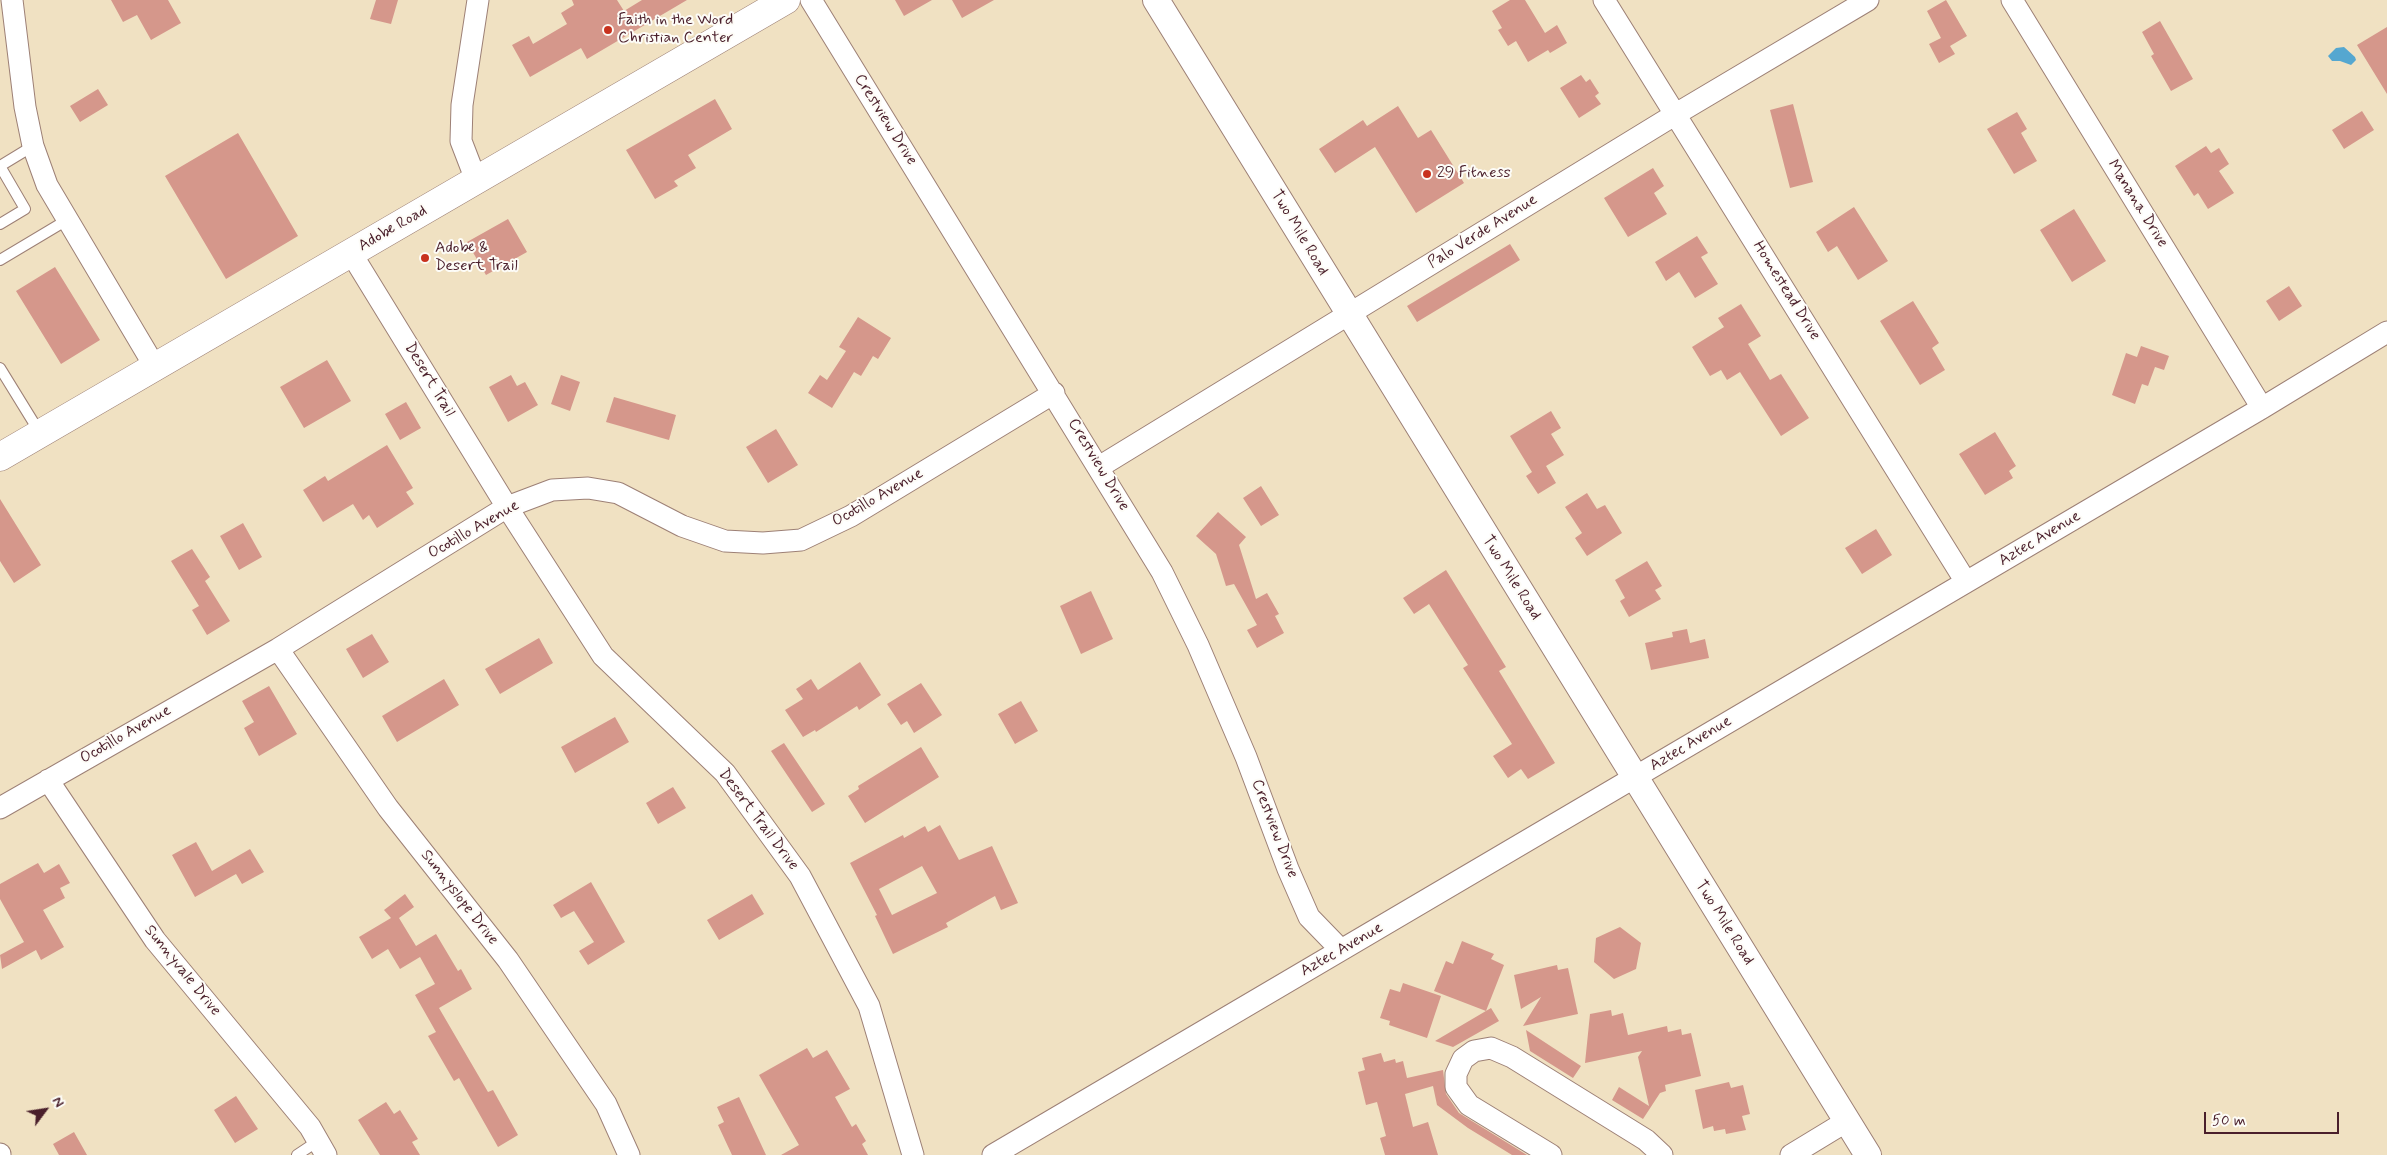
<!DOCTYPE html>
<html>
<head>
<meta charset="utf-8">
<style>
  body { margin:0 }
  #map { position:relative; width:2387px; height:1155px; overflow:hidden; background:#f0e1c2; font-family:Mynerve,sans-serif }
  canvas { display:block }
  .north { position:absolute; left:20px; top:1085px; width:50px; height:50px; -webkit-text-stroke:4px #fdfcf7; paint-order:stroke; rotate:59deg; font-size:14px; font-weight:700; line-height:20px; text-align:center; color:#4a1f2b }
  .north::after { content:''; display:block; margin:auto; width:18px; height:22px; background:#4a1f2b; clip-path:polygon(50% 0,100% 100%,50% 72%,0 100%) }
  .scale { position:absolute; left:2204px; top:1112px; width:135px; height:22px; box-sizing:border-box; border:2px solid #4a1f2b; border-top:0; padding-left:6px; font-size:15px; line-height:18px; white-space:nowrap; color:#4a1f2b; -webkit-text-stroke:4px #fdfcf7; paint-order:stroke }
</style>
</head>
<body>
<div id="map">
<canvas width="2387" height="1155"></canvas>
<div class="north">N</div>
<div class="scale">50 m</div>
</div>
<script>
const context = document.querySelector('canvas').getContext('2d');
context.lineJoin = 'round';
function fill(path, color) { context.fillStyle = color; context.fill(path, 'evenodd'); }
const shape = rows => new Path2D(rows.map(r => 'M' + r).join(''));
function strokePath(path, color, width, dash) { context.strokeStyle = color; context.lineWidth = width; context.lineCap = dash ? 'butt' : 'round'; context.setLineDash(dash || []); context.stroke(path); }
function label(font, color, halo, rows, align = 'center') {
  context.font = font + ' Mynerve,sans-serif'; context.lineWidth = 4; context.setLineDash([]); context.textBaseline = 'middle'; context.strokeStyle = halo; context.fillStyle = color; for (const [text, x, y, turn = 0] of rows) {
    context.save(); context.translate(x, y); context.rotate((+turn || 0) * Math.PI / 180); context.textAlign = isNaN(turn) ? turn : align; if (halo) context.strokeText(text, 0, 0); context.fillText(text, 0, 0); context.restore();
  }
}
const water = shape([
  [2344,47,2355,57,2356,60,2351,65,2340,61,2332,61,2328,56,2336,48]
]);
const building = shape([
  [111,0,168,0,181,23,151,40,137,15,123,22],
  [376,0,398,0,391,24,370,19],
  [572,0,617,0,624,11,642,0,687,0,587,59,581,48,530,77,512,45,529,36,533,44,567,24,561,13,574,5],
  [895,0,932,0,904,16],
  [952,0,994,0,962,18],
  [1510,0,1525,0,1545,33,1557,25,1567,43,1550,53,1548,50,1528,62,1516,41,1508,46,1498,30,1502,28,1492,11],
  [1946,0,1967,36,1950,46,1955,54,1939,63,1929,44,1941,38,1927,11],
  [2160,21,2193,79,2171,91,2151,56,2154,54,2142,32],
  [2387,27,2387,94,2357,45],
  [1581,75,1586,82,1590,79,1599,93,1595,96,1601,104,1579,118,1560,88],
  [98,89,108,105,80,122,70,106],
  [715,99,732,129,688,155,696,168,674,181,678,186,655,199,626,150],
  [1793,104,1813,182,1790,188,1770,110],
  [1398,106,1418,138,1431,130,1464,183,1416,213,1375,147,1335,173,1319,149,1363,120,1367,126],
  [2362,111,2374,130,2344,149,2332,130],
  [2017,112,2027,129,2021,133,2037,161,2014,174,1987,129],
  [238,133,298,236,226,279,165,176],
  [2206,146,2211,153,2219,148,2229,164,2219,171,2234,193,2208,209,2198,193,2194,196,2175,166],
  [1653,168,1664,186,1654,193,1667,214,1628,237,1604,198],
  [1854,207,1888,261,1858,280,1837,246,1828,252,1816,232],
  [2074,209,2106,261,2072,282,2040,230],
  [508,219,527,252,486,275,467,242],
  [1697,236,1708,253,1701,257,1718,284,1695,298,1679,272,1666,281,1655,262],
  [1510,244,1520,260,1417,322,1407,306],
  [55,267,100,340,61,364,16,291],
  [2289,286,2302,306,2279,321,2266,301],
  [1913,301,1939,343,1932,348,1945,370,1920,385,1880,321],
  [1741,304,1761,336,1748,344,1770,380,1781,374,1809,418,1781,436,1740,372,1727,380,1721,370,1710,376,1692,347,1724,327,1718,318],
  [858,317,891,338,878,359,873,356,861,376,854,372,832,408,808,393,820,375,827,380,846,351,839,347],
  [2141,346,2169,356,2164,370,2155,367,2148,386,2142,384,2135,404,2112,395,2126,353,2137,357],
  [327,360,351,401,304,428,280,387],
  [511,375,517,386,525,382,538,405,508,422,489,387],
  [561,375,580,382,570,411,551,404],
  [614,397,676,415,669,440,606,422],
  [406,402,421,428,400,440,385,414],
  [1551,411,1561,428,1551,434,1564,455,1546,466,1556,483,1538,494,1526,476,1532,472,1510,436],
  [776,429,798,465,768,483,746,447],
  [1995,432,2016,466,2009,471,2013,478,1985,495,1959,454],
  [387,445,413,488,406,492,414,504,377,528,369,515,363,520,353,504,323,522,303,490,325,476,328,481],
  [1261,486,1279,515,1261,526,1243,498],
  [1587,493,1597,509,1605,505,1622,533,1587,556,1575,538,1582,533,1565,507],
  [0,499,41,565,14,583,0,561],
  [1218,512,1246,537,1239,545,1256,599,1267,593,1279,614,1275,616,1284,633,1257,648,1247,630,1257,625,1234,584,1226,586,1216,554,1196,536],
  [243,523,262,557,239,570,220,536],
  [1876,529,1892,555,1862,574,1845,548],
  [192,549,210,577,205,581,230,621,207,635,192,610,199,606,171,561],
  [1647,561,1662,586,1655,590,1661,599,1629,617,1620,601,1625,598,1615,580],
  [1446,570,1506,667,1499,671,1555,763,1528,779,1521,769,1508,778,1493,756,1512,744,1463,668,1468,665,1429,604,1414,614,1403,598],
  [1091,591,1113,639,1081,654,1060,606],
  [1687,629,1690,643,1705,639,1709,658,1651,670,1645,643,1673,637,1672,632],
  [372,634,389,662,363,678,346,649],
  [539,638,553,663,500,694,485,669],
  [860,662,881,695,859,710,857,706,816,732,815,730,803,737,785,710,803,699,796,689,811,679,818,690],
  [444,679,459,705,397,742,382,716],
  [921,683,942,715,914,733,907,721,901,725,887,704],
  [269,686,297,734,259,756,244,728,254,722,242,701],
  [1021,701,1038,731,1015,744,998,714],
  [615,717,629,742,575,773,561,747],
  [784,743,825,804,812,812,771,751],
  [921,747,939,777,865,823,848,796,859,789,858,786],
  [673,787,686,808,658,824,646,803],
  [940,825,959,860,992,846,1018,903,1001,910,995,896,946,923,948,927,893,954,875,916,877,915,850,863,903,835,904,838,925,826,928,832],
  [922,866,937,893,892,915,879,889],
  [196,842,212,871,250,849,264,872,242,884,236,874,195,897,172,855],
  [38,863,44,873,59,864,70,883,60,888,65,898,43,910,64,947,41,960,36,950,2,969,0,955,24,942,0,899,0,884],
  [591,882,625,942,588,965,579,951,594,942,574,911,561,918,553,905],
  [405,894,414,907,399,918,416,946,436,934,458,971,461,969,472,989,439,1008,488,1092,493,1090,518,1135,498,1147,459,1078,454,1081,428,1036,436,1032,415,995,435,984,420,957,400,969,388,949,372,959,359,937,391,918,384,910],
  [752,894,764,914,719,940,707,920],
  [1620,927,1641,943,1636,969,1614,979,1594,962,1596,938],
  [1462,941,1494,954,1491,959,1504,965,1486,1011,1434,991,1446,961,1453,964],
  [1557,965,1558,970,1568,968,1578,1014,1523,1026,1541,997,1521,1009,1514,975],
  [1403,983,1441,996,1427,1038,1389,1025,1390,1021,1380,1018,1390,989,1400,992],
  [1491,1008,1499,1021,1453,1047,1435,1041],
  [1611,1010,1612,1016,1623,1013,1628,1035,1667,1026,1668,1032,1681,1029,1682,1035,1691,1033,1701,1076,1665,1085,1666,1091,1660,1093,1643,1119,1612,1100,1619,1087,1649,1106,1638,1057,1642,1051,1585,1063,1590,1014],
  [1526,1030,1581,1066,1573,1078,1530,1051],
  [807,1048,813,1058,827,1050,850,1089,835,1097,852,1127,856,1124,866,1141,862,1144,868,1155,781,1155,799,1145,759,1075],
  [1381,1053,1384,1062,1395,1059,1396,1063,1403,1061,1407,1078,1443,1070,1446,1094,1459,1113,1527,1155,1512,1155,1468,1128,1437,1105,1433,1086,1405,1094,1413,1127,1428,1122,1438,1155,1385,1155,1380,1138,1386,1136,1377,1102,1366,1105,1358,1072,1365,1070,1362,1058],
  [1729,1082,1731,1088,1743,1085,1750,1114,1742,1116,1746,1130,1726,1134,1725,1129,1714,1131,1713,1126,1703,1129,1695,1090],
  [236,1096,258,1129,235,1143,214,1110],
  [739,1097,766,1155,732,1155,718,1125,724,1122,717,1107],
  [386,1102,394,1114,400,1110,418,1139,412,1142,420,1155,380,1155,358,1120],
  [74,1132,87,1155,59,1155,53,1144]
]);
const service = shape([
  [0,166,33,146],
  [0,224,25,209,0,166],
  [0,260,67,220],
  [0,368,40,433],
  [297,1155,318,1141]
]);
const minor = shape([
  [12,0,25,107,33,146,47,185,155,367],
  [811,0,1162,572,1198,645,1246,757,1288,869,1309,917,1341,950],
  [1604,0,1966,582],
  [2012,0,2262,408],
  [476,180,461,141,462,105,478,0],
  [351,253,507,507,603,656,725,773,800,876,869,1006,913,1155],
  [1099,467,1676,114,1868,0],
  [278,649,388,808,508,960,606,1104,629,1155],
  [48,780,155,940,310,1127,326,1155],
  [0,808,278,649,507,507,552,490,588,488,618,493,682,526,725,541,763,543,801,540,851,516,1054,393],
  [0,1154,0,1155],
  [993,1155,2262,408,2387,332],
  [1551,1155,1469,1105,1456,1087,1456,1074,1463,1059,1474,1051,1491,1048,1512,1057,1646,1140,1662,1155],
  [1791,1155,1847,1121]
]);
const tertiary = shape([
  [1156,0,1868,1155]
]);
const primary = shape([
  [0,457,786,0]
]);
const markers = [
  [608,30,5,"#c8321e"],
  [1427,174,5,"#c8321e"],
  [425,258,5,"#c8321e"]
];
const poiNames = [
  ["Faith in the Word",618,21],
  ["Christian Center",618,39],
  ["29 Fitness",1437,174],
  ["Adobe &",435,249],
  ["Desert Trail",435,267]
];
const streetNames = [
  ["Crestview Drive",885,120,58],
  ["Manana Drive",2137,204,58],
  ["Adobe Road",393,229,-30],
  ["Palo Verde Avenue",1483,232,-32],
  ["Two Mile Road",1299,233,59],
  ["Homestead Drive",1786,291,58],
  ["Desert Trail",429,380,59],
  ["Crestview Drive",1098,465,59],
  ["Ocotillo Avenue",878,498,-30],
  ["Ocotillo Avenue",474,530,-30],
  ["Aztec Avenue",2040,539,-31],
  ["Two Mile Road",1511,578,58],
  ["Ocotillo Avenue",126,735,-30],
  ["Aztec Avenue",1691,744,-31],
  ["Desert Trail Drive",758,820,53],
  ["Crestview Drive",1274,829,69],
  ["Sunnyslope Drive",459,898,52],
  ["Two Mile Road",1724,923,58],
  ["Aztec Avenue",1342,950,-30],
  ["Sunnyvale Drive",182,971,51]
];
fill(water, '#55a7d0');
fill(building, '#d5978b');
strokePath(service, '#9d8076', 12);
strokePath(minor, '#9d8076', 23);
strokePath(tertiary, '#9d8076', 28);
strokePath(primary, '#9d8076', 29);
strokePath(service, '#fff', 10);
strokePath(minor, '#fff', 21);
strokePath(tertiary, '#fff', 26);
strokePath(primary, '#fff', 28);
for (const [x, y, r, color] of markers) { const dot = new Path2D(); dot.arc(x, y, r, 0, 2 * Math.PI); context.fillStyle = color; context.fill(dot); strokePath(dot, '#fdfcf7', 2); }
label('16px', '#4a1f2b', '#fdfcf7', poiNames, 'left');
label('16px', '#4a1f2b', '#fdfcf7', streetNames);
</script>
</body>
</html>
